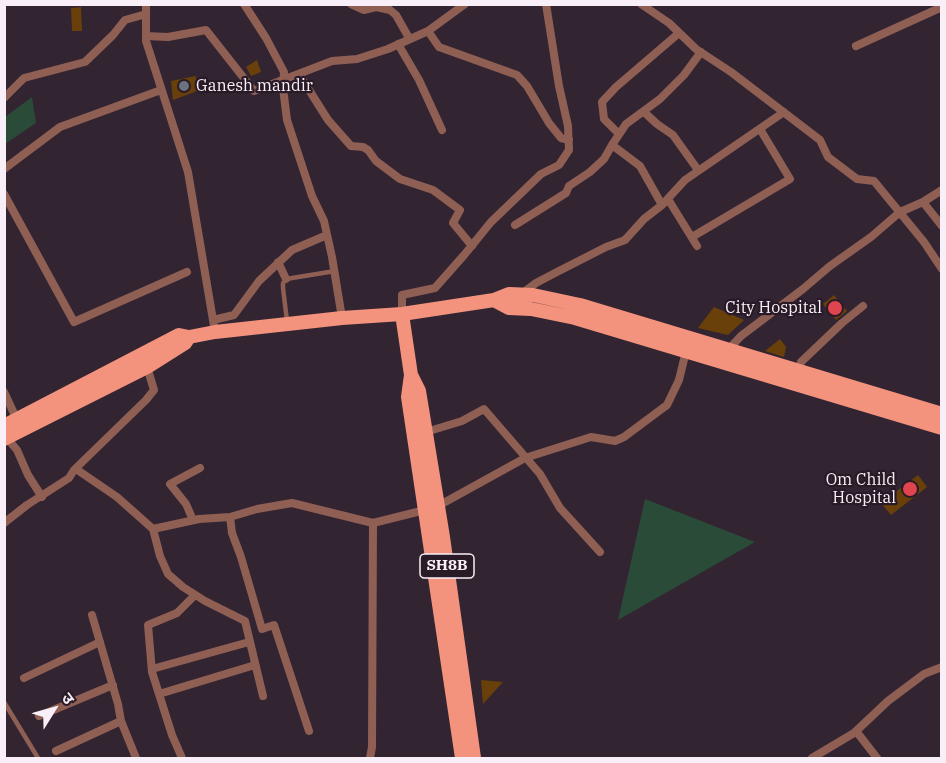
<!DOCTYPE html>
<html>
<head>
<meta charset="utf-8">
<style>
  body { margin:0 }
  #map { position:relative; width:946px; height:763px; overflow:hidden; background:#332432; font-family:"IBM Plex Serif","Noto Sans Devanagari",serif }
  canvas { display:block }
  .frame { position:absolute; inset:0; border:6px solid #f9eff8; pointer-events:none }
  .north { position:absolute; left:24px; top:679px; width:60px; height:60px; -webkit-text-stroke:4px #291a28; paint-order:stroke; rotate:53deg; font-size:16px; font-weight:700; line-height:24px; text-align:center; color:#f9eff8 }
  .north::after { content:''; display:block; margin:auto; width:21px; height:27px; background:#f9eff8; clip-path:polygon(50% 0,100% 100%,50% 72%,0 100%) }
</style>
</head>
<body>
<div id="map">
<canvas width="946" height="763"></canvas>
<div class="frame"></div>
<div class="north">उ</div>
</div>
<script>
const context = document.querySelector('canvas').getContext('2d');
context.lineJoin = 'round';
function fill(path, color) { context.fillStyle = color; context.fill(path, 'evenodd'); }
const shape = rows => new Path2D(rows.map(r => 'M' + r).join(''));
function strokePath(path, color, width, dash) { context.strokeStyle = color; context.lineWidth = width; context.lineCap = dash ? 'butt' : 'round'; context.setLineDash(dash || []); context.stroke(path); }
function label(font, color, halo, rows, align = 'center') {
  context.font = font + ' "IBM Plex Serif",serif'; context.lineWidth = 4.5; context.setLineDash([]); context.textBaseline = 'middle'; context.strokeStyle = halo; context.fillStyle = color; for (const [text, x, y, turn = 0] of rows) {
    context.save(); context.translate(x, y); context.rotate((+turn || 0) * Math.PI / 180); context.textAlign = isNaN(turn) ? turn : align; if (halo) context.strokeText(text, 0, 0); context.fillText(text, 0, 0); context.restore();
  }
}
const green = shape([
  [32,97,36,123,5,144,5,117],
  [645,499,755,542,618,620]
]);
const building = shape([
  [81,7,82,31,72,31,71,8],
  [257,60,261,72,251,76,246,67],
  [196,76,197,91,173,100,171,81],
  [834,295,847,311,836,320,823,304],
  [714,307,744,320,728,335,698,328],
  [780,339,786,347,784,357,765,351],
  [918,475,927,487,891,515,881,503],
  [481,680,503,682,483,704]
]);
const lane = shape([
  [287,321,283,288,283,283,286,279,335,271],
  [4,702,38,758]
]);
const street = shape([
  [146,4,146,41,188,172,215,332],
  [244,4,266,38,284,72,283,88,287,120,312,196,324,221,332,257,342,318],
  [351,4,364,10,376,7,390,10,396,15,409,38],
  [641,4,669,23,696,49,731,72,820,140,828,157,857,179,874,181,924,242,942,269],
  [428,31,439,47,517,75,527,86,549,123,561,138,569,140],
  [146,36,168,37,206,30,254,91,332,61,357,59,388,49,428,31,465,4],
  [398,44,419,80,442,130],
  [856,46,942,7],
  [299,74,328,120,351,146,363,147,368,150,376,161,400,179,433,190,460,210,453,223,472,246],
  [4,98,24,78,85,62,113,35,125,20,146,14],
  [644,112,657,124,673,135,698,170],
  [619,134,604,119,602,102,616,87,679,33],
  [4,169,60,127,161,90],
  [4,194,74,322,187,272],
  [668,199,697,246],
  [923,202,942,226],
  [662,205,640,166,612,145,626,124,660,99,684,75,701,52],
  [515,225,566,193,569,186,590,172,604,159,612,145],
  [692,237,790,179,760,129],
  [278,262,286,279],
  [520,295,536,283,555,273,606,247,625,240,644,219,662,205,685,180,784,112],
  [402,314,402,295,435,288,465,254,491,222,541,174,559,165,569,150,568,126,559,86,546,4],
  [213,320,234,315,259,281,292,250,327,235],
  [727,351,741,336,803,289,830,266,871,237,900,212,923,202,942,190],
  [798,371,801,362,842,323,863,306],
  [4,392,18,422],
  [426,432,462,421,484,409,540,474,560,508,600,552],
  [7,438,17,450,28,475,42,497],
  [76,469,117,497,153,529,160,556,168,574,183,587,205,601,245,621,263,696],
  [438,506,525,458,591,437,615,441,624,437,667,405,679,380,686,351],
  [230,517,232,533,241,557,262,629,274,625,309,731],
  [193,520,186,504,170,484,200,468],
  [4,523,27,505,69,478,74,470,146,400,154,390,147,367],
  [153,529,199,519,230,517,257,509,292,503,373,523,425,510],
  [92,615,118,704,121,721],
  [152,669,249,642],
  [24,678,100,642],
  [159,694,255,665],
  [39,716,113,685],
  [856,731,877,758],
  [56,751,121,721,136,758],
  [182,758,172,735,152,672,148,625,177,613,195,595],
  [370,758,372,747,373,523],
  [812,758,854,733,888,701,924,674,942,667]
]);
const primary = shape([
  [494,300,509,308,531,309,575,318,942,428],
  [402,314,411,375,419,391,443,537,474,758],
  [411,375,408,397,462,758],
  [4,426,179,335,189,337,215,332,342,318,402,314,494,300,509,294,533,295,580,305,942,414],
  [4,439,147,367,185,343,189,337]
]);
const markers = [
  [184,86,6,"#6b7280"],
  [835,308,8,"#e0444e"],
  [910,489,8,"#e0444e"]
];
const shields = [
  [447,566,54]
];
const shieldNames = [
  ["SH8B",447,566]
];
const poiNames = [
  ["Ganesh mandir",196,86,"left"],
  ["City Hospital",822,308],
  ["Om Child",896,480],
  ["Hospital",896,498]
];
fill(green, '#2a4b37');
fill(building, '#69400a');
strokePath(lane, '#8f5f54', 4.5);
strokePath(street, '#8f5f54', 8);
strokePath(primary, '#f4937d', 14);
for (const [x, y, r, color] of markers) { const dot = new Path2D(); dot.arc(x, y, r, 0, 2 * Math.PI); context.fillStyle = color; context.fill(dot); strokePath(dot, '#291a28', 2); }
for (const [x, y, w] of shields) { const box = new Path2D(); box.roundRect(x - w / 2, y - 12, w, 24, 4.5); context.fillStyle = '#291a28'; context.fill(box); strokePath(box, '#f9eff8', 1.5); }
label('bold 15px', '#f9eff8', null, shieldNames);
label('16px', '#f9eff8', '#291a28', poiNames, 'right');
</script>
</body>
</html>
